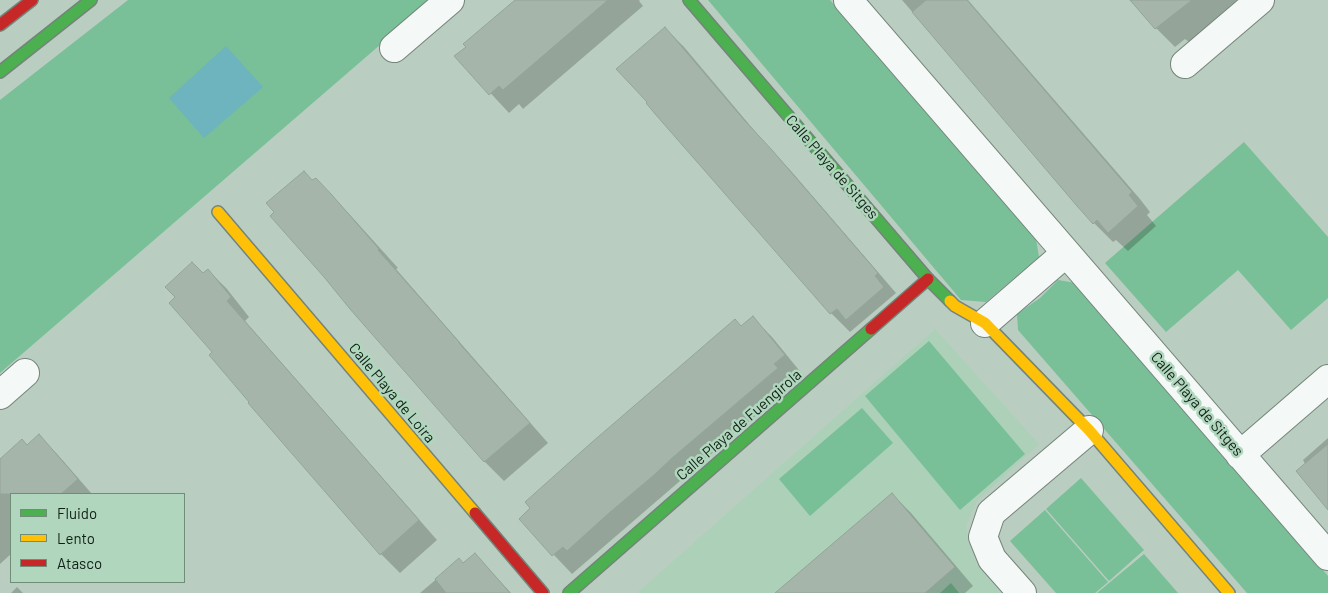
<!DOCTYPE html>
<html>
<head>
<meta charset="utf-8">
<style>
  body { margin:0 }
  #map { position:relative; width:1328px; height:593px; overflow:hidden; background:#b9cec0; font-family:Barlow,sans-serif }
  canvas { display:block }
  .legend { position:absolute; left:10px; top:493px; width:175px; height:90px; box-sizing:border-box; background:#b0d7bd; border:1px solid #708d7a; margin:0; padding:6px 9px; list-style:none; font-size:15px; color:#101e15 }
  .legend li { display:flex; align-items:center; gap:10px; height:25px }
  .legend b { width:25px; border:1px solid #708d7a }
</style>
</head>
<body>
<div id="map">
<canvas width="1328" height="593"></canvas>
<ul class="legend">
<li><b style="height:6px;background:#4caf50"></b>Fluido</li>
<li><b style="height:6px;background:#ffc107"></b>Lento</li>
<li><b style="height:6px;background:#c62828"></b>Atasco</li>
</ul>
</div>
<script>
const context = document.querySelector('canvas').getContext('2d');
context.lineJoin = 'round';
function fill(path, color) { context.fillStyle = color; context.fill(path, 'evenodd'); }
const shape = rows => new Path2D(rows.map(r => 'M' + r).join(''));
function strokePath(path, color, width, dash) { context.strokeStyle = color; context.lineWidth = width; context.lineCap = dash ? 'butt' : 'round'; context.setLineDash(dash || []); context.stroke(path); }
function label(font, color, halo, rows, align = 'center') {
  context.font = font + ' Barlow,sans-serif'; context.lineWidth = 5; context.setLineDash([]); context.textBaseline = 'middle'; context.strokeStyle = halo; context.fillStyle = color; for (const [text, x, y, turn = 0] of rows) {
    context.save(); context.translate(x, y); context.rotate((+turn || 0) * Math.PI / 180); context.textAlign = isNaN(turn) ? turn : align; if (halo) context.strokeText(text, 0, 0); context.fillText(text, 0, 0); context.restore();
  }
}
const built = shape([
  [935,329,1039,444,977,501,966,526,968,542,977,565,1001,593,637,593]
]);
const green = shape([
  [128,0,432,0,0,373,0,100],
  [708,0,830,0,1036,239,1039,257,986,302,961,300],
  [1244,142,1328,237,1328,298,1291,330,1238,270,1166,332,1105,263],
  [1058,280,1076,283,1328,576,1328,593,1247,593,1018,330,1017,314,1040,298],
  [929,341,1025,454,960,510,865,396],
  [862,408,893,443,810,516,779,479],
  [1081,478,1144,550,1109,581,1046,509],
  [1045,510,1108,582,1095,593,1056,593,1010,541],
  [1144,554,1178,593,1097,593],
  [951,583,959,593,940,593]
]);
const water = shape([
  [226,46,263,87,204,138,169,98]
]);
const shadow = shape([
  [516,0,640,0,639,1,643,6,523,109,519,104,509,113,456,56],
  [902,0,968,0,1140,199,1150,212,1147,215,1156,226,1128,251,1116,240,1113,242,1094,223],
  [1132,0,1237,0,1189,42,1185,39,1175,47,1156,28],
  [665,28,684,47,764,142,791,171,896,293,850,332,831,313],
  [316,179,351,216,398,268,396,269,477,362,548,443,504,481,485,462,272,216],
  [208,270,227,289,249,317,245,321,437,540,400,573,381,554,251,402,214,352,203,275],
  [753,318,772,337,803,375,572,574,520,519],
  [39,436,58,455,92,494,11,494,11,554,0,564,0,461,27,446],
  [1328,438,1328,507,1303,460],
  [892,494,911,513,973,586,965,593,776,593],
  [475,554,511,593,420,593,459,560,463,564],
  [17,587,23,593,11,593]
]);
const building = shape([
  [515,0,608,0,503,90,499,86,489,95,454,56,466,47,463,44,515,0],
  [926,0,967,0,1132,192,1129,195,1138,206,1108,233,1097,220,1093,224,1077,206,912,12,926,0],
  [1130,0,1192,0,1155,29,1130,0],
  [665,27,745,121,772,150,878,273,875,276,884,287,846,320,837,309,830,314,656,115,646,103,647,102,616,69,665,27],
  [304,171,312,180,316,178,332,195,379,249,378,250,459,342,459,343,530,423,484,462,350,309,324,277,270,216,274,212,266,203,304,171],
  [192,262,203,273,208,269,231,297,227,301,419,520,380,555,248,403,249,402,209,355,212,352,169,303,175,297,165,287,192,262],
  [753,316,785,355,774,364,778,368,672,458,654,475,609,513,567,551,563,547,552,556,519,519,530,508,525,502,591,443,735,319,741,326,753,316],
  [39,434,78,479,61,494,0,494,0,459,22,439,27,445,39,434],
  [1328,444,1328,510,1296,471,1328,444],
  [892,493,955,567,925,593,775,593,892,493],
  [475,553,510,593,446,593,435,579,459,558,463,563,475,553]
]);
const street = shape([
  [848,0,1328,556],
  [394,48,450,0],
  [1185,64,1260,0],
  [985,323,1066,253],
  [0,395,25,373],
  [1240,455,1328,379],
  [1022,593,992,559,983,537,991,513,1089,430]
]);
const fast = shape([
  [689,0,928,279,950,301],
  [0,72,91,0],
  [569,593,871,329]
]);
const slow = shape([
  [218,212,475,513],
  [950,301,955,306,985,323,1089,430,1229,593]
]);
const jam = shape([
  [0,25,32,0],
  [871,329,928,279],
  [475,513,543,593]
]);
const streetNames = [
  ["Calle Playa de Sitges",832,167,49],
  ["Calle Playa de Loira",392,393,50],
  ["Calle Playa de Sitges",1197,404,49],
  ["Calle Playa de Fuengirola",739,425,-41]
];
fill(built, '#add0b9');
fill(green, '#79bf97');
fill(water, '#6db4bf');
fill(shadow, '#0003');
fill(building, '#a5b5aa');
strokePath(building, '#93a498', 1);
strokePath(street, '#74847a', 30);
strokePath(fast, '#74847a', 14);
strokePath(slow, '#74847a', 14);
strokePath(jam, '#74847a', 14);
strokePath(street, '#f4f8f6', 28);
strokePath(fast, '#4caf50', 11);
strokePath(slow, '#ffc107', 11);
strokePath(jam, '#c62828', 11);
label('15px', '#101e15', '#b0d7bd', streetNames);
</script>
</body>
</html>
